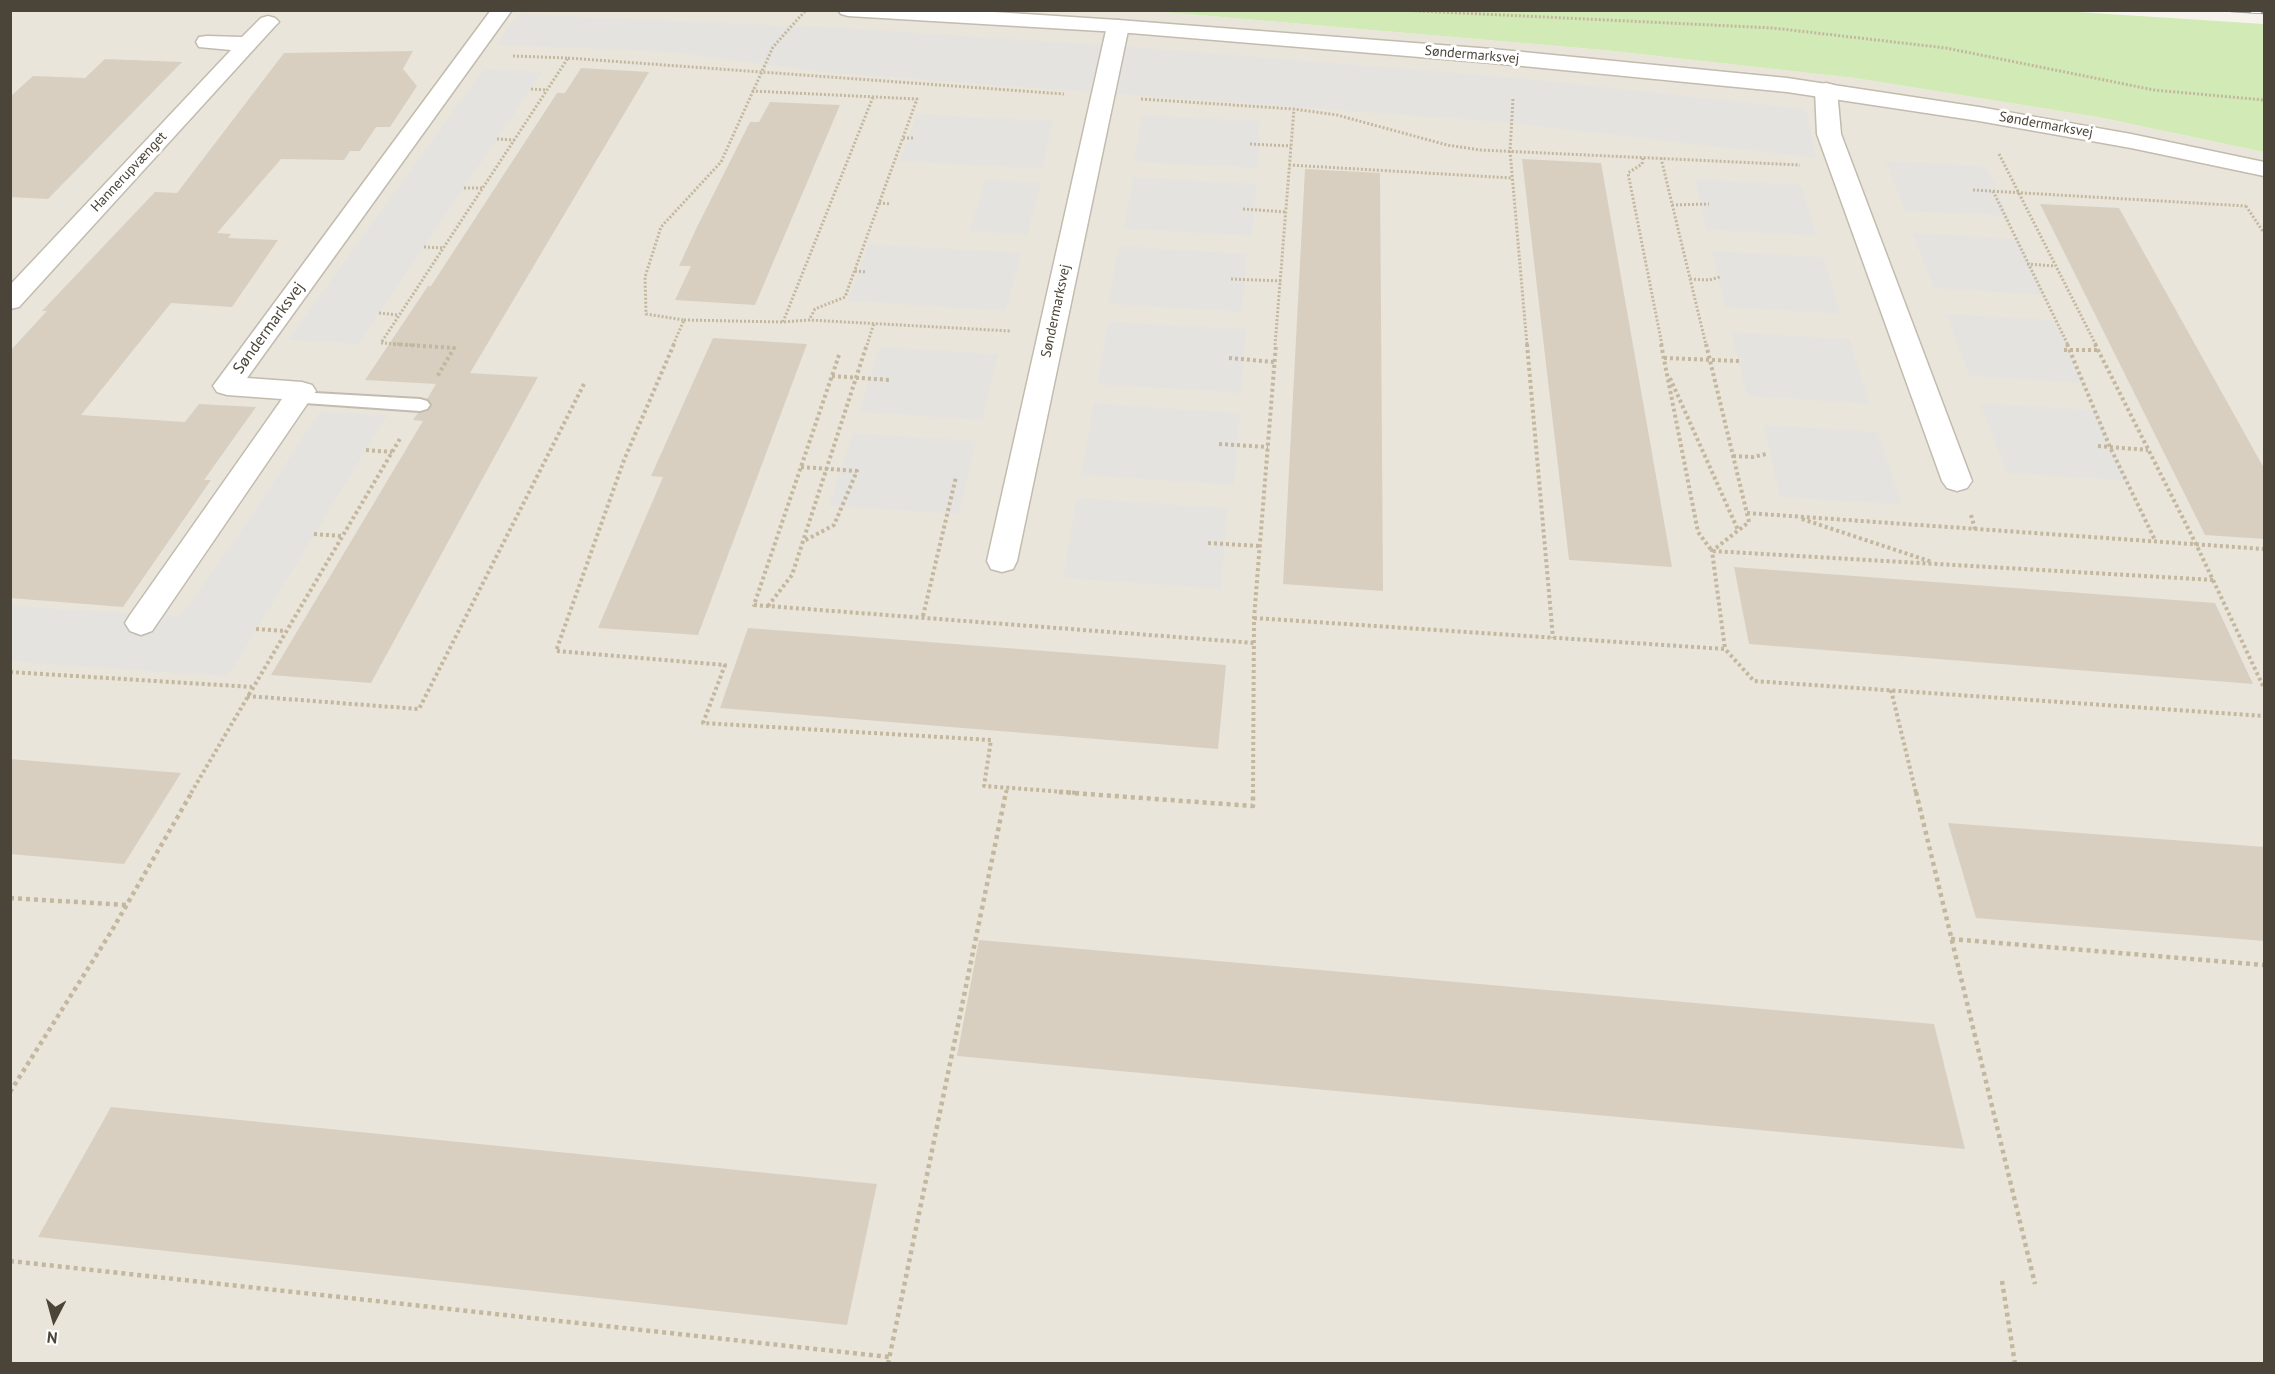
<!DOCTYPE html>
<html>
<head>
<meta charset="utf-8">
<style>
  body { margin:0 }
  #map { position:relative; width:2275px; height:1374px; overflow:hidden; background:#f6f3ec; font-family:"PT Sans",sans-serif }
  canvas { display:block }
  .frame { position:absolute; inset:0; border:12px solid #4b4439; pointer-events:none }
  .north { position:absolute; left:24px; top:1290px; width:60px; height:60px; -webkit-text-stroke:4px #fff; paint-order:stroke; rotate:186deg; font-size:16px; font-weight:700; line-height:24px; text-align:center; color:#4b4439 }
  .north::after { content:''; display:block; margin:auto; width:21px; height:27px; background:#4b4439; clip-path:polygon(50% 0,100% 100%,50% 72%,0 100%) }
</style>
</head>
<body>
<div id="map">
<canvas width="2275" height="1374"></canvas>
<div class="frame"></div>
<div class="north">N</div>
</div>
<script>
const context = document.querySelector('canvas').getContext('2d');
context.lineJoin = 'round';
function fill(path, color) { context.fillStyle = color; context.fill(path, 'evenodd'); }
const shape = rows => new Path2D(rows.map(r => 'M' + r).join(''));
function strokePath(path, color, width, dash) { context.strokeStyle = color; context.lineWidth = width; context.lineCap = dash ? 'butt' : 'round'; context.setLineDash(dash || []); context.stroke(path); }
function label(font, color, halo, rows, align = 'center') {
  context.font = font + ' "PT Sans",sans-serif'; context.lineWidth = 6; context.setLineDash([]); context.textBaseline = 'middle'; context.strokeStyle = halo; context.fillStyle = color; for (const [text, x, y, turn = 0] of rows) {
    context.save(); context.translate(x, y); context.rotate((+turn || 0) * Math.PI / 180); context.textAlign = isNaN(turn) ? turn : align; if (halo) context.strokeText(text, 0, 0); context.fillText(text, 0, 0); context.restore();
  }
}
const residential = shape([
  [10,11,1152,11,1604,50,1855,78,2098,117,2264,152,2264,1363,11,1363]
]);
const green = shape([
  [2046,10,2264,24,2264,152,2098,117,1855,78,1604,50,1152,11]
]);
const parking = shape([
  [518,14,842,28,1134,47,1520,78,1806,109,1816,158,1498,122,832,73,668,52,497,45],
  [484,69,542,72,358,344,288,340],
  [917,114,1053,121,1042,169,900,161],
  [1142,115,1260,121,1257,168,1134,162],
  [1886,161,1986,166,2009,216,1905,211],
  [1133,177,1257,184,1252,236,1124,229],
  [986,179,1041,183,1027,235,969,231],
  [1695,179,1801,185,1817,236,1707,230],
  [1912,233,2018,239,2044,295,1934,288],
  [868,244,1021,253,1006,311,848,301],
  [1119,246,1247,254,1242,312,1108,304],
  [1711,251,1823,257,1841,314,1725,307],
  [1946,314,2054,320,2083,383,1970,376],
  [1108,322,1246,329,1241,393,1097,384],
  [1731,332,1849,339,1870,404,1747,396],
  [880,347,998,354,982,420,859,412],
  [1094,403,1240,413,1234,485,1081,475],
  [1980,403,2095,410,2128,481,2007,473],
  [320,412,387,415,228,676,11,662,10,606,181,616,242,530],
  [1763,425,1878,432,1902,505,1780,497],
  [853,433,976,441,959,514,829,506],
  [1077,498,1227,508,1221,589,1063,578]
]);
const building = shape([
  [413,51,403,69,417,86,390,127,376,127,360,151,350,151,344,160,281,159,217,233,231,234,228,238,278,240,232,307,171,303,81,415,185,422,199,404,256,407,204,480,211,480,123,607,10,598,10,351,47,311,42,311,155,192,177,193,284,53],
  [105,59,182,62,48,199,10,197,10,97,33,76,85,78],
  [581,68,649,72,470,373,538,377,371,683,271,675,423,421,413,420,418,413,428,411,432,405,427,399,436,384,365,380,428,286,431,286,557,93,565,93],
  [770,102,840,105,755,305,675,300,691,266,679,266,697,227,750,122,759,122],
  [1522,159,1601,163,1672,567,1569,560],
  [1305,169,1380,173,1383,591,1283,584],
  [2040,204,2119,208,2265,470,2265,539,2205,535],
  [713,338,807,344,698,635,598,628,663,477,651,476],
  [1734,567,2215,603,2253,684,1749,644],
  [748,628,1226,665,1218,749,720,708],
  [10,759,181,773,124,864,10,854],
  [1948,823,2265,847,2265,941,1976,918],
  [979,940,1934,1024,1965,1149,957,1056],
  [111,1107,877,1184,847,1325,38,1237]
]);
const pathFar2 = shape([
  [1399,10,1773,28,1946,48,2154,90,2264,100],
  [568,58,1064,94],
  [531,89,547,90],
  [752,91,917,99,845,297,815,309,809,320],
  [1141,99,1294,109,1337,115,1447,145,1480,150,1800,165],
  [1513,99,1510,151,1527,345],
  [903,138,913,138],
  [497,139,515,140],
  [1250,144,1291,146],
  [1999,154,2096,345],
  [1643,158,1642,164,1628,173,1662,345],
  [1661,158,1706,345],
  [1289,165,1512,178],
  [464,188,482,188],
  [1973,190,2246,206],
  [1993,191,2068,345],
  [879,203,891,204],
  [1672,205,1709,204],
  [2246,206,2264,233],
  [1243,209,1286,212],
  [424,247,444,248],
  [2027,264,2055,266],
  [855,271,867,272],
  [1231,279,1281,281],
  [1690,279,1709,280,1720,277],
  [379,313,398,315],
  [684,320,783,322,809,320,1010,331],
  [783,322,873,97],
  [415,345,381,343,568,58,513,56],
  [673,345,684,320,646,314,645,277,661,227,721,162,773,47,806,10],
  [867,345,874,323],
  [1275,345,1294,109]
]);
const pathFar1 = shape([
  [393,344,454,348,437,377],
  [674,344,624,460,556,651,725,665,703,723,991,740,984,786,1079,793],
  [1527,344,1553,638],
  [1661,344,1698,532,1712,551,2214,580],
  [1706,344,1749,522,1712,551,1725,649],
  [2067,344,2110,447,2155,540],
  [2095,344,2196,544,2264,688],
  [2064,350,2098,350],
  [839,355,754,605,1255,643],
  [1229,358,1274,362],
  [1664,358,1739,361],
  [832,376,889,380],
  [1670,378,1738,530],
  [1219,444,1268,447],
  [2098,446,2148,450],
  [366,450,392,452],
  [1733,456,1753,457,1766,454],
  [801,467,857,471,834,525,804,541],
  [1747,513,2264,549],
  [1971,515,1975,529],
  [1802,519,1932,562],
  [314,534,341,536],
  [1208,543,1260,546],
  [768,606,792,575,867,344],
  [923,616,956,477],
  [1254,618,1725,649,1754,681,2264,716],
  [256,629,285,631],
  [10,672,252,687],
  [1891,690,1916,793],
  [247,696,419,709,585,382],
  [191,793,401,437],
  [1006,793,1007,788],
  [1253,793,1254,618,1276,344]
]);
const path = shape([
  [1059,792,1253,806,1253,792],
  [1916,792,2035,1284],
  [10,898,126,905],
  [1951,939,2264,965],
  [10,1092,111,932,192,792],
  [10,1261,889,1357],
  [2002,1281,2015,1364],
  [888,1364,1006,792]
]);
const service = shape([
  [297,392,420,399,427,401,430,405,427,409,420,411,290,402,288,398,290,394,297,392]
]);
const minor = shape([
  [491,10,512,10,247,378,302,382,312,385,316,391,152,631,141,635,130,631,125,623,130,615,282,399,227,395,217,392,213,386,491,10],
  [268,16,275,18,279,22,275,26,19,307,10,309,10,285,231,50,199,47,196,42,199,37,207,36,242,37,261,18,268,16],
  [1118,20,1125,22,1129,26,1017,561,1013,569,1002,572,991,569,987,561,1107,26,1111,22,1118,20],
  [1826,83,1834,85,1837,90,1841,134,1972,481,1967,488,1957,491,1947,488,1942,481,1817,134,1815,90,1818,85,1826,83]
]);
const tertiary = shape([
  [838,10,963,10,1118,20,1492,49,1787,78,1979,107,2131,134,2264,162,2264,176,2131,148,1979,121,1787,92,1492,63,1118,32,848,16,841,14,838,10]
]);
const rail = shape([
  [2231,10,2264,12]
]);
const farStreetnames = [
  ["Søndermarksvej",1472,55,5],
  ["Søndermarksvej",2046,125,10],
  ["Hannerupvænget",129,172,-47],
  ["Søndermarksvej",1056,311,-78]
];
const streetNames = [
  ["Søndermarksvej",269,328,-54]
];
fill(residential, '#eae5da');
fill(green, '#d2eab5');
fill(parking, '#e5e3e0');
fill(building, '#d8cfc1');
strokePath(service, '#c2bbae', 4);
strokePath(minor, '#c2bbae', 3);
strokePath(tertiary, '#c2bbae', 3);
strokePath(pathFar2, '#c4b79f', 3, [2, 2]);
strokePath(pathFar1, '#c4b79f', 4, [3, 3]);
strokePath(path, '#c4b79f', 4.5, [4, 4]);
fill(service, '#fff');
fill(minor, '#fff');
fill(tertiary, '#fff');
strokePath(rail, '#9a9a9a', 4.5);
strokePath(rail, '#fff', 3, [10]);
label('14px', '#4b4439', '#fff', farStreetnames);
label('16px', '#4b4439', '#fff', streetNames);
</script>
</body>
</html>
